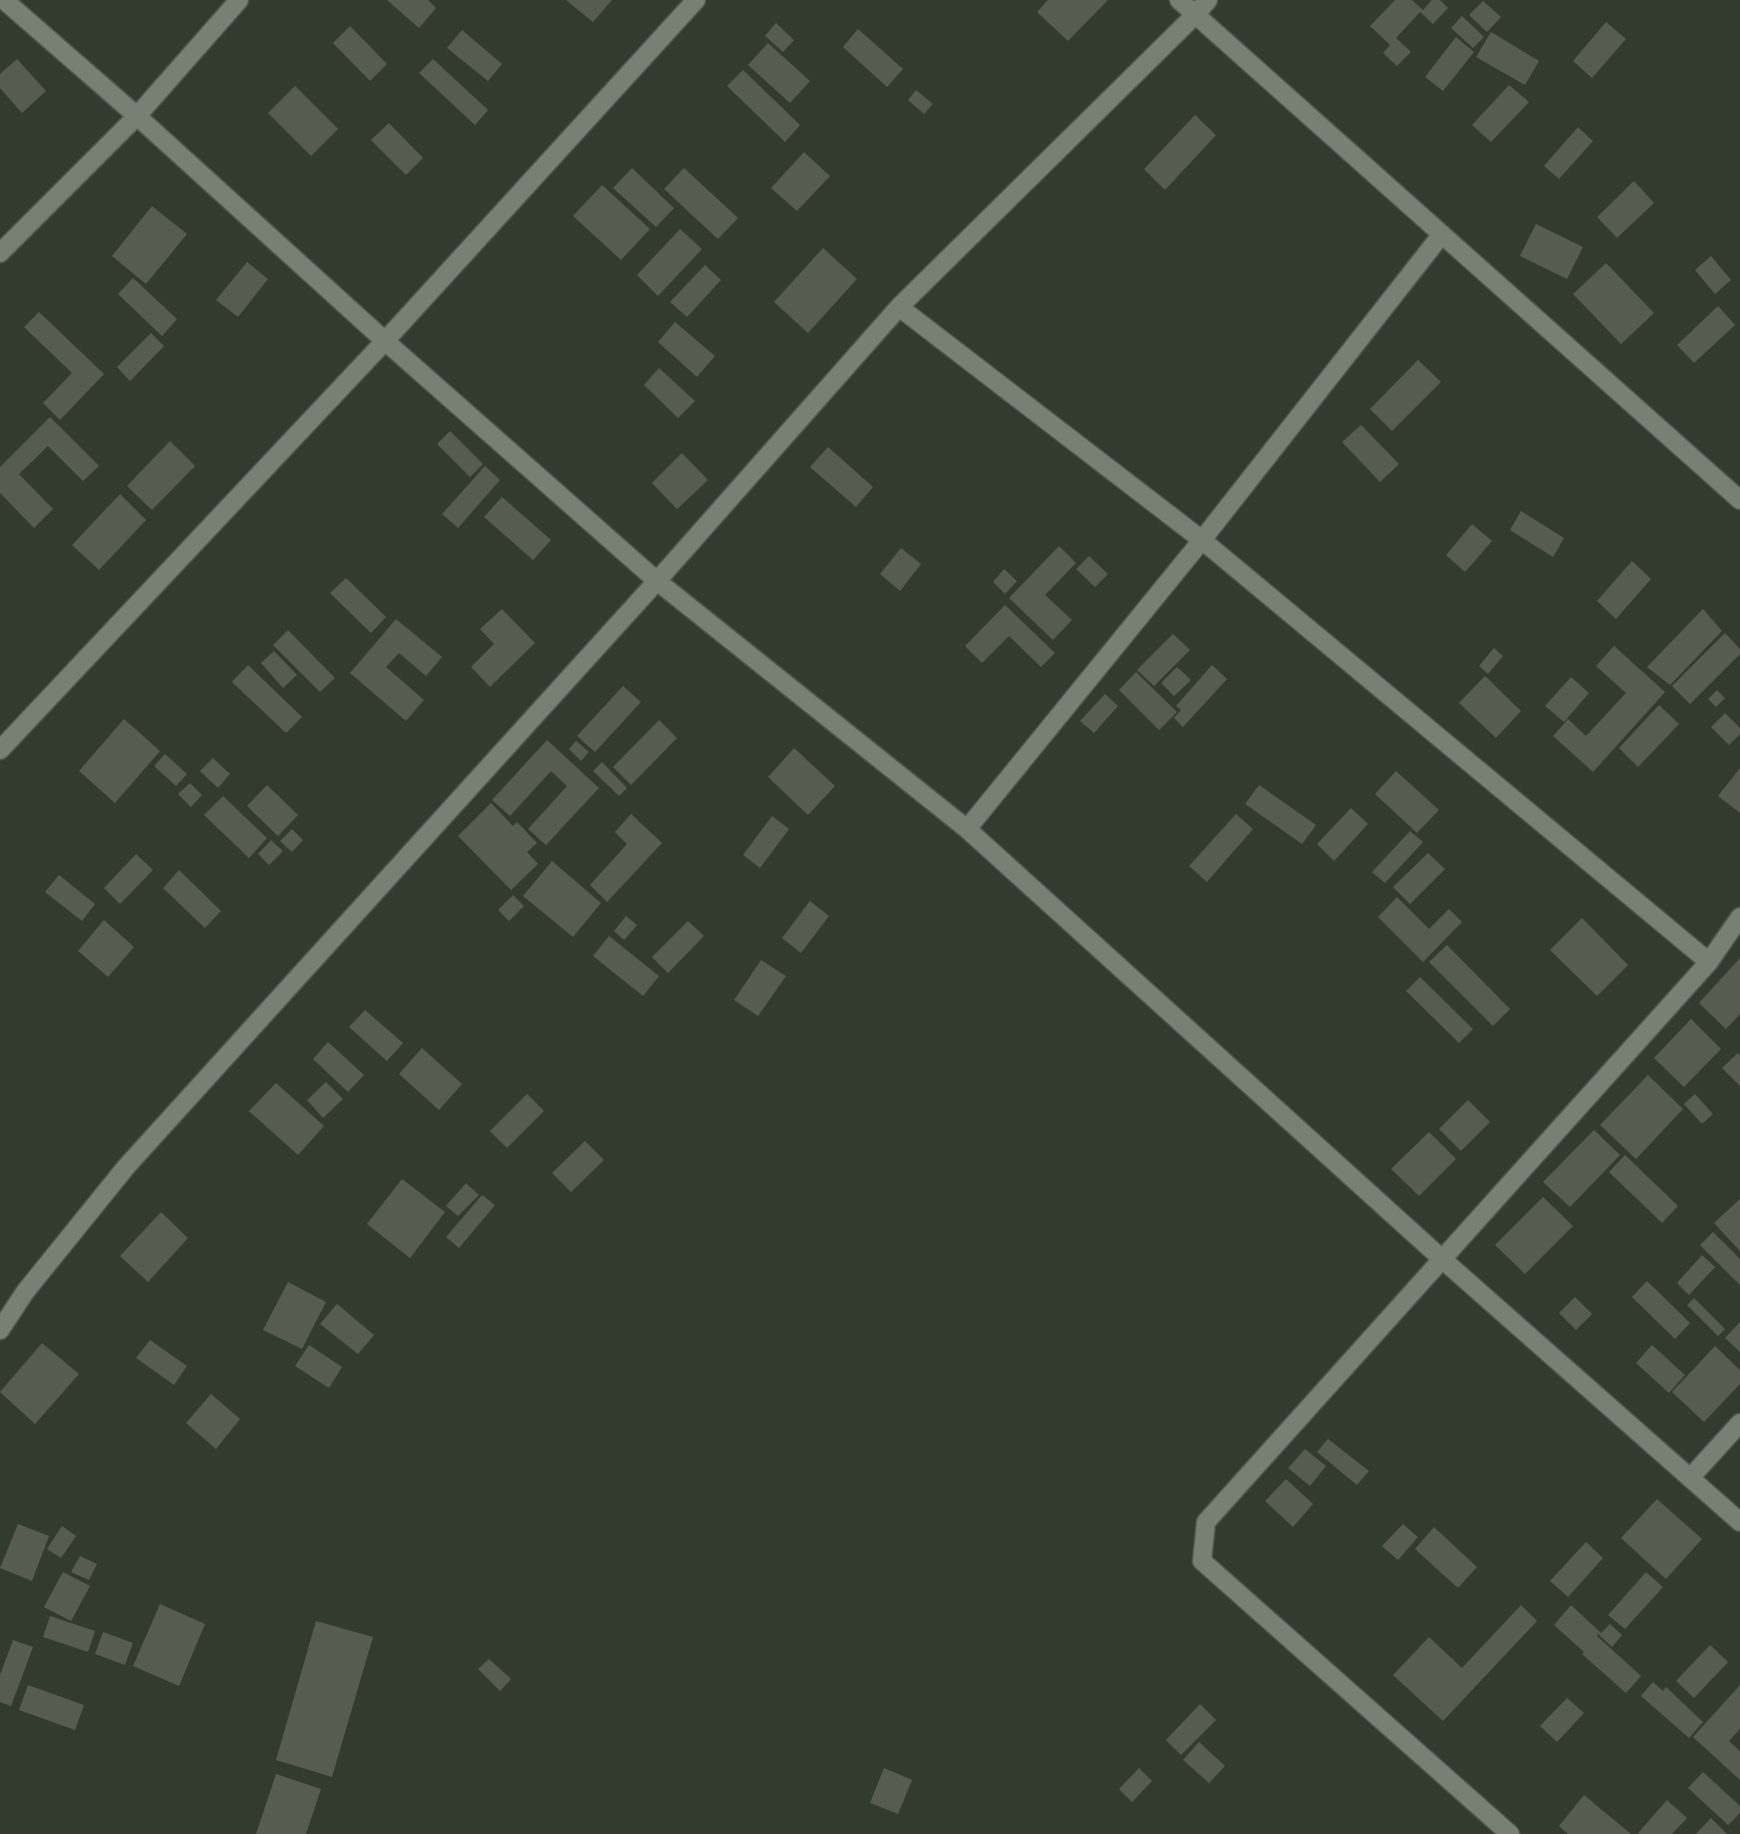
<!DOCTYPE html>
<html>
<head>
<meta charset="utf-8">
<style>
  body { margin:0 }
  canvas { display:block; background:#333a2e }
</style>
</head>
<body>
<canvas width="1740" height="1834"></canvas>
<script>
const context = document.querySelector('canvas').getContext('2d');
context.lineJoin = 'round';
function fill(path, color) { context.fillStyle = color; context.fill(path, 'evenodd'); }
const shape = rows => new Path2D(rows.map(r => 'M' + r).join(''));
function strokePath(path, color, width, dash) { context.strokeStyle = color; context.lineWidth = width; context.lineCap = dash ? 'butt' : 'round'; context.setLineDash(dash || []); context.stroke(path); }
const building = shape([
  [387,0,428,0,436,8,419,28],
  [566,0,612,0,593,22],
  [1048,0,1108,0,1068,41,1037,12],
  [1395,0,1412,0,1423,10,1432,0,1440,0,1448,8,1433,24,1420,12,1396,38,1411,52,1397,66,1383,53,1390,45,1370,26],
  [1483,1,1501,17,1487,32,1469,15],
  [1462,16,1484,37,1473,48,1451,28],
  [1606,22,1626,39,1592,78,1573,61],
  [776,23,794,40,783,52,765,36],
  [350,26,387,64,370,81,333,43],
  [858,29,903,69,887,87,843,47],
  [462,30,502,64,488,81,447,48],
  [1491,32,1539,61,1525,85,1476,57],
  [1456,37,1474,52,1443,91,1425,77],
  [768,43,810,81,790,103,748,65],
  [17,59,46,91,22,113,0,88,0,74],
  [433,59,488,110,475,125,419,73],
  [743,70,800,125,785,142,727,86],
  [1509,85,1529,102,1491,142,1472,125],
  [295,86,338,129,311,156,268,113],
  [916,90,933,104,924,114,908,100],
  [1195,115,1216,135,1165,190,1144,169],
  [389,123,423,158,406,175,371,140],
  [1578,127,1593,141,1559,179,1544,166],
  [804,152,830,176,797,211,771,188],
  [632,168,674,208,656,227,613,188],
  [684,168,738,218,718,239,664,189],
  [1634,181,1654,203,1617,238,1597,217],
  [602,185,650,229,621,260,573,216],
  [152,206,187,234,146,284,112,256],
  [1536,224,1583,247,1567,279,1520,256],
  [680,229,702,249,658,296,637,275],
  [823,248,857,279,808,333,774,302],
  [1711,256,1731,280,1715,294,1695,270],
  [247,262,268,279,238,317,216,300],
  [1606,263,1654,313,1621,344,1573,294],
  [705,265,721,280,687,317,670,302],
  [133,278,177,319,162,336,118,294],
  [1718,306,1735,325,1694,363,1677,345],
  [39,312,104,374,60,420,43,403,72,373,24,327],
  [675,322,715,356,697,377,658,342],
  [151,333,164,346,130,381,117,367],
  [1418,360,1441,382,1392,431,1370,409],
  [659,368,695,401,678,418,644,385],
  [50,417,99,466,83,481,48,446,19,474,53,509,34,528,0,493,0,467],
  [1361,425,1399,464,1380,482,1342,442],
  [450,431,483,464,470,477,437,444],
  [170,441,195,466,152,510,127,486],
  [828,447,873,487,856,507,810,467],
  [682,453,708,480,677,509,652,483],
  [485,466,500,480,458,528,442,514],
  [120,494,146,520,99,570,72,545],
  [502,497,551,540,533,560,484,517],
  [1521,511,1564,538,1553,557,1510,530],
  [1472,524,1492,541,1465,572,1446,555],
  [1059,546,1076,563,1045,595,1072,620,1053,640,1009,598],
  [901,548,921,564,900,591,880,574],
  [1089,556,1108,574,1095,587,1076,569],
  [1632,561,1651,579,1616,619,1597,601],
  [1004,569,1017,581,1005,594,993,582],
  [346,578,386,617,371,633,330,593],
  [1005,605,1055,653,1041,667,1009,636,982,663,965,646],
  [502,609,535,643,490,687,471,667,494,644,480,629],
  [1703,609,1722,631,1670,685,1647,667],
  [396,619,442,657,426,676,399,653,386,667,424,700,406,721,350,673],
  [288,630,335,678,320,692,273,645],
  [1725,633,1740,649,1740,654,1690,704,1672,686],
  [1173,634,1190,650,1154,686,1137,670],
  [1614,646,1665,692,1593,772,1553,736,1568,719,1586,736,1626,693,1596,666],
  [1494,648,1503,656,1488,674,1479,666],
  [274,651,297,675,283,688,261,663],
  [248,665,302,717,286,733,232,682],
  [1212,665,1227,679,1183,727,1174,718,1181,710,1176,706],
  [1177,667,1191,680,1174,696,1161,683],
  [1136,672,1177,712,1159,730,1119,690],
  [1485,676,1521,711,1496,738,1459,703],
  [1571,677,1589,693,1564,722,1545,706],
  [623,686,641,702,595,752,577,736],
  [1717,690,1725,698,1716,707,1708,699],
  [1105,694,1118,706,1094,733,1080,721],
  [1659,705,1679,724,1638,767,1619,748],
  [1725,713,1740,728,1740,734,1729,745,1711,727],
  [124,719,160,751,115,803,79,771],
  [659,720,677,738,631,785,613,767],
  [547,740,599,788,546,845,528,829,567,786,551,771,510,816,492,800],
  [576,741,589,752,581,761,569,749],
  [794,748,835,786,808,815,768,777],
  [165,754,187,774,176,786,154,766],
  [213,758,230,774,218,788,200,771],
  [602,762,627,788,619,796,593,771],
  [1740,768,1740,813,1718,796],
  [1396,771,1439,810,1417,833,1375,794],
  [190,783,202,795,191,807,178,794],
  [267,785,298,815,278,836,247,806],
  [1259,785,1316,825,1302,844,1245,804],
  [223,796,267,838,249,858,204,815],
  [491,803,513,826,517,822,537,843,527,852,538,864,511,890,458,836],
  [1351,808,1368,824,1334,861,1317,844],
  [631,814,662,843,607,902,590,885,627,844,615,832],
  [1236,814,1253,829,1207,882,1189,866],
  [772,816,789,829,760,868,743,855],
  [292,829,303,840,292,852,280,841],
  [1410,831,1423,842,1385,883,1372,872],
  [271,840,283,851,269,865,258,854],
  [1428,853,1445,869,1410,904,1393,887],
  [136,854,153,870,120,904,104,888],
  [552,861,601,903,573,937,523,896],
  [179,870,221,911,205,928,163,888],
  [59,875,95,904,82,921,45,892],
  [513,895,524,906,509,921,498,910],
  [1397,897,1429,929,1449,909,1462,922,1423,962,1378,917],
  [810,901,829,916,801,953,782,938],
  [626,916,637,925,624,940,614,931],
  [1582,918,1628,965,1597,996,1550,950],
  [104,920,134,947,108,977,78,951],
  [688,921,704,936,668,973,652,957],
  [609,936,659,976,643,996,593,956],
  [1447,945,1510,1009,1493,1026,1429,962],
  [1740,958,1740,1014,1726,1029,1699,1003],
  [761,960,786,976,758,1016,734,1000],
  [1420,977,1473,1029,1459,1043,1406,991],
  [365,1010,403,1043,387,1061,349,1027],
  [1691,1019,1721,1049,1684,1087,1654,1058],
  [328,1042,364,1075,348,1092,313,1059],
  [422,1048,462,1084,439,1110,399,1074],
  [1738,1053,1740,1055,1740,1086,1722,1068],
  [1648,1075,1683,1109,1636,1159,1600,1125],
  [326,1082,343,1099,323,1118,307,1100],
  [276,1083,324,1126,298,1155,249,1111],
  [527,1094,544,1111,507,1148,490,1131],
  [1695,1094,1713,1114,1702,1124,1684,1104],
  [1468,1100,1490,1122,1461,1151,1439,1129],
  [1594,1130,1620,1155,1570,1207,1543,1182],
  [1429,1132,1456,1159,1419,1196,1391,1169],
  [585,1141,604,1160,571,1192,552,1173],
  [1625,1155,1678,1206,1662,1223,1609,1172],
  [402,1179,445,1212,410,1258,367,1224],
  [466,1183,479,1195,458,1216,446,1206],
  [482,1195,495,1205,459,1248,446,1237],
  [1543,1197,1573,1226,1525,1274,1495,1245],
  [1740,1199,1740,1251,1714,1223],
  [161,1212,188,1238,148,1282,120,1256],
  [1713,1232,1740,1259,1740,1285,1700,1245],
  [1702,1255,1715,1267,1689,1295,1677,1283],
  [1647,1281,1690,1323,1675,1339,1632,1297],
  [288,1282,326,1302,302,1349,263,1330],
  [1575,1297,1592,1314,1576,1330,1559,1313],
  [1694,1298,1725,1329,1718,1336,1687,1305],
  [337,1304,374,1335,358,1354,320,1324],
  [1740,1322,1740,1352,1725,1338],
  [150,1340,187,1366,174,1385,136,1358],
  [42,1343,79,1374,35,1424,0,1392],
  [309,1345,342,1367,329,1388,295,1366],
  [1652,1345,1685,1375,1669,1393,1636,1363],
  [1715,1346,1740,1370,1740,1384,1704,1422,1672,1392],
  [211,1394,240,1419,216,1449,186,1423],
  [1328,1439,1369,1471,1357,1485,1317,1452],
  [1305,1449,1326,1466,1310,1486,1288,1468],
  [1286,1479,1313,1504,1293,1527,1265,1501],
  [1657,1499,1702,1539,1666,1579,1621,1538],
  [18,1524,49,1536,32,1581,0,1568],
  [1403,1524,1418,1537,1398,1560,1382,1546],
  [62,1526,76,1536,61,1558,47,1549],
  [1434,1527,1477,1567,1458,1588,1415,1549],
  [1586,1542,1603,1558,1568,1597,1550,1581],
  [80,1556,97,1564,89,1580,71,1572],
  [63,1572,90,1586,71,1621,44,1607],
  [1646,1572,1663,1587,1625,1629,1608,1615],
  [160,1604,205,1624,179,1686,133,1666],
  [1521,1605,1537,1621,1443,1721,1393,1675,1429,1637,1462,1668],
  [1571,1605,1601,1633,1610,1624,1622,1635,1612,1647,1598,1634,1597,1636,1641,1676,1626,1693,1582,1654,1584,1652,1554,1625],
  [50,1616,95,1631,88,1652,43,1637],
  [316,1621,373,1637,332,1777,276,1760],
  [103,1632,133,1643,125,1665,95,1654],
  [13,1640,33,1647,11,1706,0,1702,0,1675],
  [1710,1645,1728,1662,1694,1698,1676,1681],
  [489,1659,511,1679,500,1691,478,1669],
  [1653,1682,1663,1691,1666,1687,1703,1722,1689,1738,1641,1696],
  [28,1685,84,1705,75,1730,19,1710],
  [1740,1685,1740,1729,1729,1741,1740,1751,1740,1780,1693,1737],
  [1567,1698,1584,1713,1557,1742,1540,1726],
  [1200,1704,1216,1720,1181,1755,1166,1740],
  [1199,1742,1225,1766,1209,1783,1183,1760],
  [884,1768,912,1780,898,1814,870,1803],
  [1139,1768,1152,1781,1132,1802,1119,1789],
  [1703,1772,1740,1806,1740,1813,1728,1825,1688,1788],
  [276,1774,321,1789,306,1834,256,1834],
  [1584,1795,1631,1834,1568,1834,1559,1826],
  [1667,1800,1687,1818,1672,1834,1639,1834,1638,1833],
  [1711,1818,1727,1834,1696,1834]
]);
const street = shape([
  [4,0,137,116,385,341,657,581,967,829,1442,1259,1740,1522],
  [1179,0,1740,500],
  [0,253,137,116,239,0],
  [899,307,1202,540,1709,962],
  [0,750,385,341,696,0],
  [967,829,1202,540,1442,234],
  [0,1330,25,1292,126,1167,657,581,899,307,1195,15,1208,0],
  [1690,1478,1740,1423],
  [1510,1834,1202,1561,1206,1522,1709,962,1740,917]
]);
fill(building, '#565d50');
strokePath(street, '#50564c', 21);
strokePath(street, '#788073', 18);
</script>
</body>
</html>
